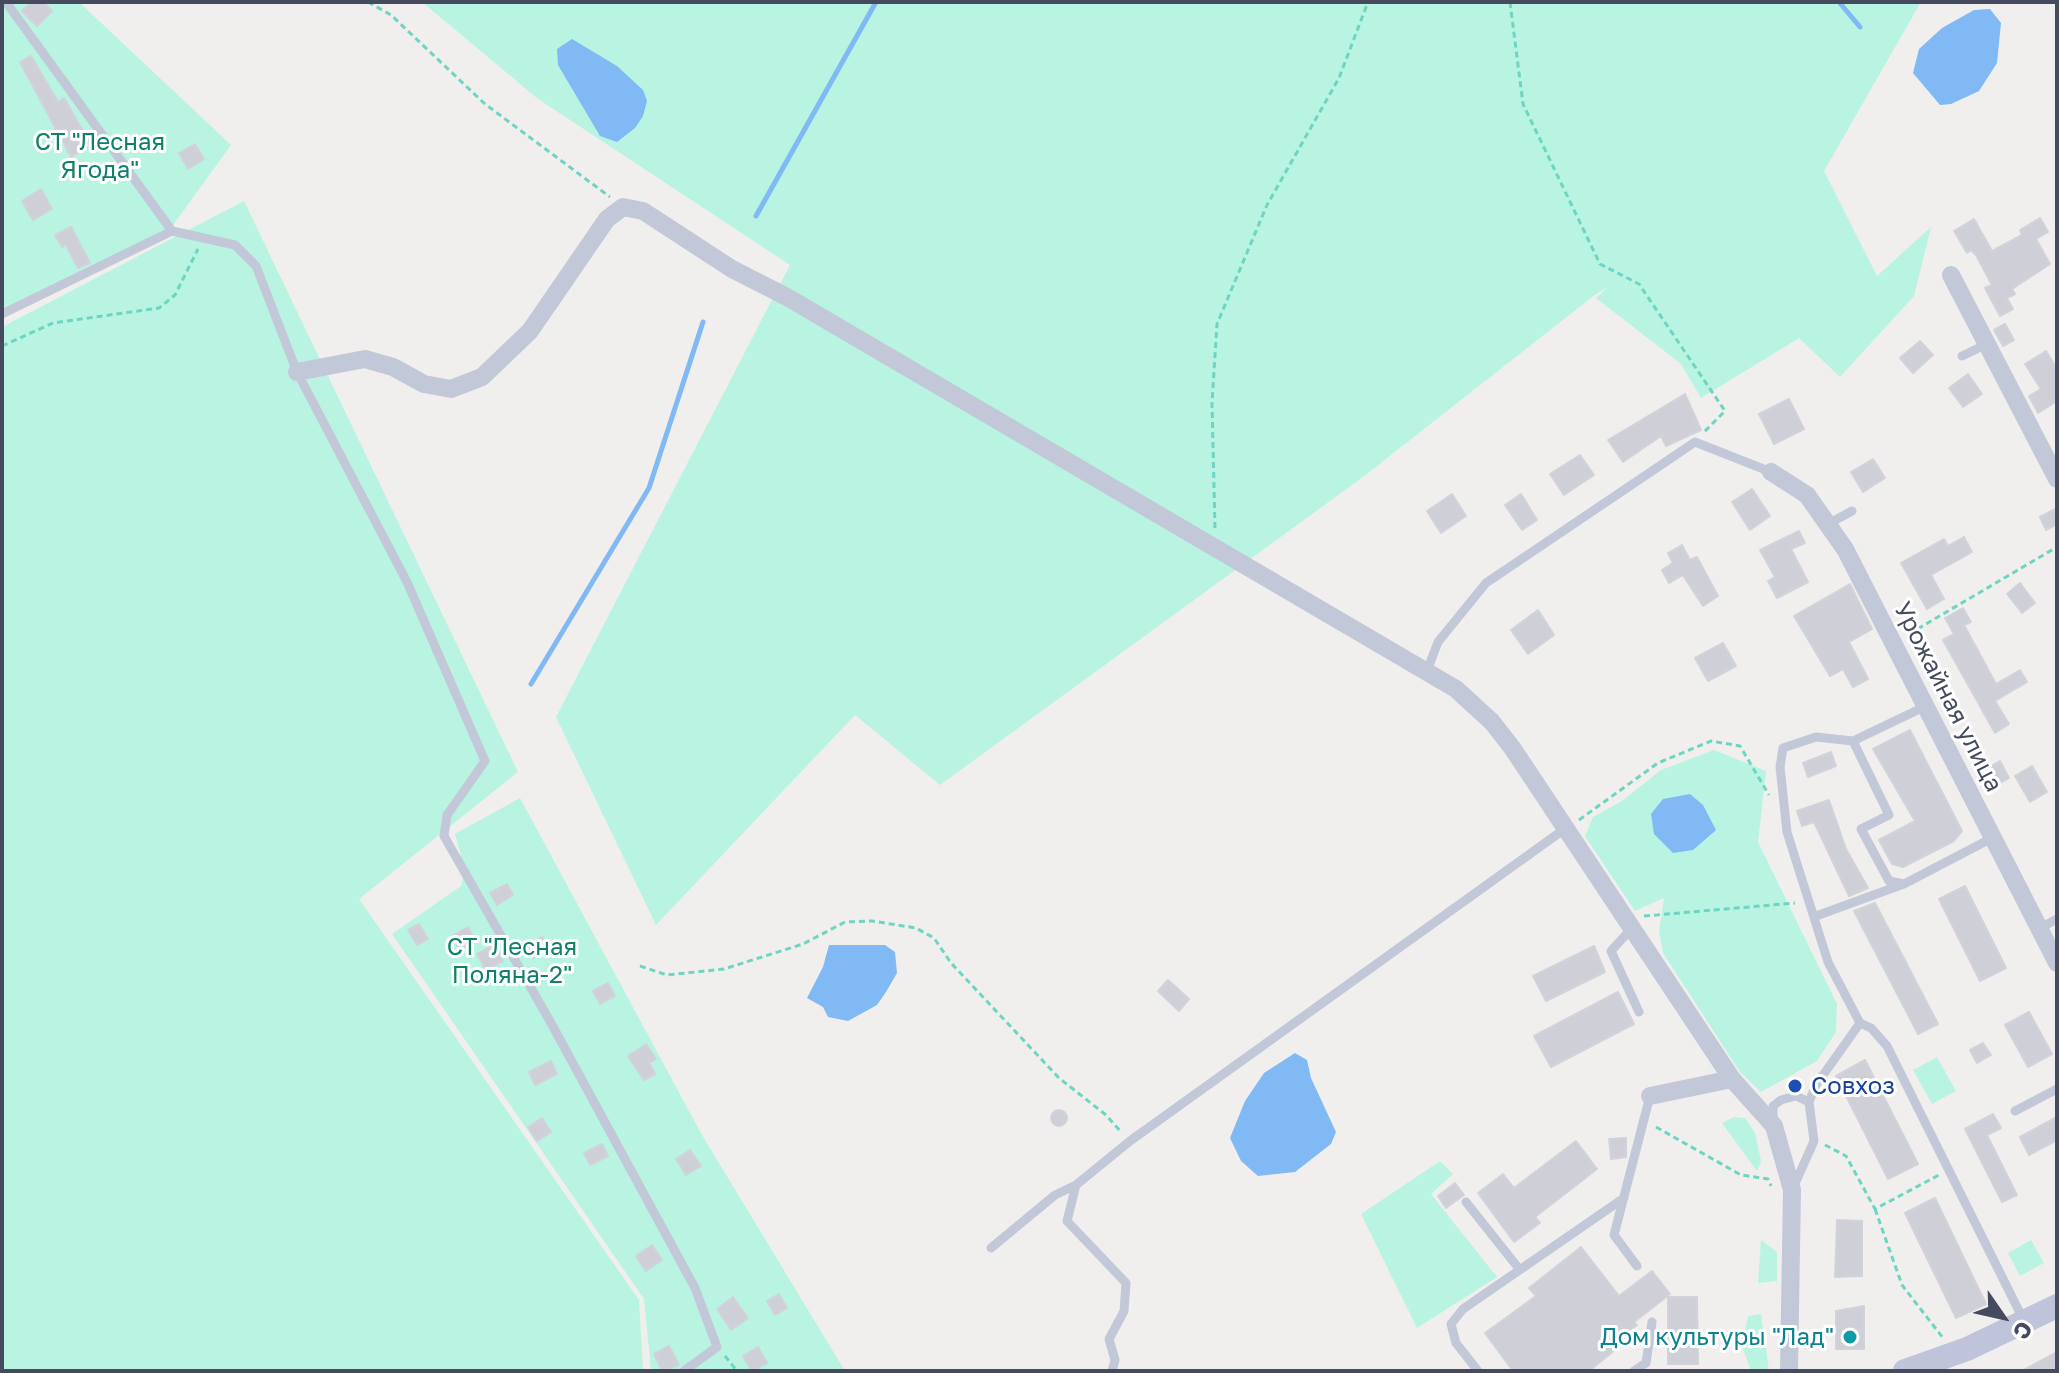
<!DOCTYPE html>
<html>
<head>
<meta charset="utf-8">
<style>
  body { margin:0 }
  #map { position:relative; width:2059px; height:1373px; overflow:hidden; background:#f1efee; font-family:"Golos Text",sans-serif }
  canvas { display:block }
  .frame { position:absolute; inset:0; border:4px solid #454a5e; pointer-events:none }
  .north { position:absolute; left:1963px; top:1277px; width:80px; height:80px; -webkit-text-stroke:6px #fff; paint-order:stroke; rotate:124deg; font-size:22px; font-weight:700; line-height:32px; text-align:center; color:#454a5e }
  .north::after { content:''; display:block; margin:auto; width:28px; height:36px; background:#454a5e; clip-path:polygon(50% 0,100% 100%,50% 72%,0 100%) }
</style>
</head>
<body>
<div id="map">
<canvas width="2059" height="1373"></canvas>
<div class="frame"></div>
<div class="north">С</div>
</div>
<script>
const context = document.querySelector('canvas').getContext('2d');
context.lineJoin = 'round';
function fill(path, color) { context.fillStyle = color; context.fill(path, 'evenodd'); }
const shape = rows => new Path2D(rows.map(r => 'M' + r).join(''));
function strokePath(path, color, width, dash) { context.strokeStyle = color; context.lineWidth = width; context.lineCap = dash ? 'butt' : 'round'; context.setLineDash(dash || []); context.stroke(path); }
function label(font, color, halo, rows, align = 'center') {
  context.font = font + ' "Golos Text",sans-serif'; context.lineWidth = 6; context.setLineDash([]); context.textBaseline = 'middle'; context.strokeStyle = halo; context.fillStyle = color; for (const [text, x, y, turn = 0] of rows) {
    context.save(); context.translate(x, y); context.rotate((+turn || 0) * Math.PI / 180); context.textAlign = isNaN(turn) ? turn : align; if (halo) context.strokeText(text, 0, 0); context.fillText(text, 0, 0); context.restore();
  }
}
const green = shape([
  [2,2,79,2,231,145,163,239,2,318],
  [422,2,1921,2,1824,171,1877,276,1931,227,1914,296,1840,377,1799,338,1701,398,1681,364,1596,298,1608,287,1596,294,1363,477,940,785,855,715,656,925,556,717,790,265,538,99],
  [244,201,518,772,359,899,639,1300,643,1371,2,1371,2,327],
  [1714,750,1766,771,1758,842,1837,1004,1836,1032,1817,1061,1761,1092,1740,1072,1663,953,1659,931,1664,898,1635,911,1585,836,1593,817,1622,801,1661,770],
  [520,798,702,1135,845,1371,651,1371,644,1299,392,934,461,886,465,870,455,834],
  [1937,1057,1956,1091,1932,1104,1913,1070],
  [1734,1117,1745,1118,1755,1133,1761,1161,1757,1171,1722,1123],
  [1440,1161,1453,1174,1431,1194,1497,1277,1417,1328,1361,1214],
  [1761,1240,1777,1252,1777,1281,1758,1283],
  [2031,1240,2044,1263,2020,1276,2008,1253],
  [1761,1314,1769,1371,1751,1371,1742,1346,1748,1316]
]);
const water = shape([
  [1990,9,2001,23,1997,63,1979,91,1951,104,1940,105,1913,73,1919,49,1942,28,1974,10],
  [572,39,617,66,643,90,647,101,643,116,635,128,617,142,600,136,558,65,557,49],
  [1690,794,1703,805,1716,830,1693,850,1673,853,1654,834,1651,814,1663,799],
  [829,945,885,945,895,952,897,973,886,992,877,1005,848,1021,828,1017,823,1007,807,998,823,967],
  [1295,1053,1307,1060,1311,1078,1336,1132,1331,1144,1295,1172,1258,1176,1241,1161,1230,1138,1245,1101,1264,1073]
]);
const stream = shape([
  [1839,2,1860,27],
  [756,216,876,2],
  [531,684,649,488,703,322]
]);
const building = shape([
  [31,2,43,2,52,11,37,26,22,11,31,2],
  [31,56,58,102,64,98,91,145,71,157,20,62,31,56],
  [195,144,204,159,188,169,179,153,195,144],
  [41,189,52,209,33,220,22,201,41,189],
  [2040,218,2048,232,2036,239,2050,264,2012,289,2015,294,2007,298,2013,309,2000,316,1985,288,1992,285,1976,255,1971,250,1967,253,1954,231,1974,219,1992,251,2022,235,2020,230,2040,218],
  [71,227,90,263,78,268,66,245,62,247,55,235,71,227],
  [2005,324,2014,340,2003,346,1994,330,2005,324],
  [1920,341,1933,355,1913,373,1900,358,1920,341],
  [2046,351,2057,369,2057,401,2038,413,2029,396,2041,389,2025,364,2046,351],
  [1968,374,1982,394,1963,407,1949,388,1968,374],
  [1685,394,1701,430,1666,446,1661,436,1623,462,1608,440,1685,394],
  [1789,399,1804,429,1774,444,1759,414,1789,399],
  [1580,455,1594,475,1564,495,1550,474,1580,455],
  [1873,459,1885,478,1863,492,1851,472,1873,459],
  [1752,489,1770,516,1750,530,1732,502,1752,489],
  [1452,494,1466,516,1441,533,1427,511,1452,494],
  [1521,494,1537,520,1522,530,1505,505,1521,494],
  [2057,508,2057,524,2046,530,2040,517,2057,508],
  [1799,531,1805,543,1791,549,1808,582,1777,598,1768,581,1775,577,1760,550,1799,531],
  [1964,537,1972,552,1931,575,1944,599,1927,609,1901,563,1944,539,1948,546,1964,537],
  [1682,545,1690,560,1697,557,1718,596,1703,606,1683,575,1669,583,1662,570,1673,563,1668,553,1682,545],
  [2020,583,2035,603,2022,613,2007,594,2020,583],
  [1850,584,1872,629,1849,642,1868,679,1853,687,1843,669,1830,676,1794,616,1850,584],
  [1963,608,1971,622,1964,625,1996,684,2020,670,2027,682,1995,701,2009,724,1995,733,1943,640,1954,634,1945,618,1963,608],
  [1538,610,1554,635,1528,654,1511,630,1538,610],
  [1723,643,1736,666,1708,681,1695,658,1723,643],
  [1910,730,1962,831,1954,841,1903,867,1892,864,1879,840,1915,821,1873,749,1910,730],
  [1831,752,1836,766,1808,777,1803,763,1831,752],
  [2000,761,2009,778,1995,786,1986,769,2000,761],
  [2032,766,2047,792,2030,802,2015,776,2032,766],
  [1829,800,1846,849,1868,888,1849,896,1814,822,1802,826,1797,811,1829,800],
  [507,884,513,895,497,905,490,893,507,884],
  [1965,886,2006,968,1980,981,1939,899,1965,886],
  [1875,903,1938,1024,1918,1034,1854,911,1875,903],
  [419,924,428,939,417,945,408,930,419,924],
  [468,927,476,942,460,951,452,936,468,927],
  [542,937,550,949,533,958,526,946,542,937],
  [494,945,503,961,486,970,477,954,494,945],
  [1594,946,1605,972,1546,1001,1533,976,1594,946],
  [1168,980,1189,999,1179,1011,1158,991,1168,980],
  [608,983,615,996,600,1004,593,991,608,983],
  [1618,992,1634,1024,1551,1067,1534,1036,1618,992],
  [2029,1012,2052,1054,2028,1067,2005,1025,2029,1012],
  [1983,1043,1991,1055,1977,1063,1970,1050,1983,1043],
  [646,1044,656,1059,649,1063,655,1074,644,1080,628,1056,646,1044],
  [1865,1060,1918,1164,1888,1179,1836,1076,1865,1060],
  [551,1061,557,1074,535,1085,529,1072,551,1061],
  '1051 1118a8 8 0 1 1 16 0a8 8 0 1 1-16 0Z',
  [1993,1114,2001,1128,1987,1135,2017,1195,2002,1202,1965,1129,1993,1114],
  [2057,1117,2057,1140,2029,1155,2020,1137,2057,1117],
  [542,1118,551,1132,537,1141,528,1127,542,1118],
  [1626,1138,1626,1157,1611,1159,1609,1139,1626,1138],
  [1576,1141,1597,1169,1535,1217,1540,1223,1514,1242,1478,1193,1503,1174,1514,1188,1576,1141],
  [602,1144,608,1156,590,1165,584,1153,602,1144],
  [690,1150,701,1166,686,1175,676,1159,690,1150],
  [1455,1183,1464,1195,1446,1208,1438,1196,1455,1183],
  [1935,1198,1986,1304,1956,1318,1905,1213,1935,1198],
  [1837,1220,1862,1221,1862,1276,1835,1277,1837,1220],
  [652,1245,662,1260,646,1271,636,1256,652,1245],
  [1581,1247,1619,1296,1652,1271,1670,1294,1634,1322,1637,1325,1611,1345,1615,1350,1589,1371,1513,1371,1485,1333,1536,1296,1529,1288,1581,1247],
  [779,1294,787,1308,775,1315,767,1301,779,1294],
  [733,1297,748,1318,731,1330,717,1309,733,1297],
  [1668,1297,1697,1297,1698,1364,1668,1364,1668,1297],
  [1864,1306,1864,1349,1836,1349,1836,1311,1864,1306],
  [669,1346,679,1365,662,1371,654,1354,669,1346],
  [758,1347,767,1363,752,1371,743,1356,758,1347],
  [2057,1352,2057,1371,2022,1371,2057,1352]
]);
const path = shape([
  [368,2,391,15,485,104,610,197],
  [1510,2,1523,104,1600,264,1639,284,1725,411,1703,433],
  [2,346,53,323,159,308,175,295,198,249],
  [1215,528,1212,403,1217,324,1267,205,1339,78,1368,2],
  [1909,634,2057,547],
  [1579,820,1658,763,1711,741,1740,746,1769,795],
  [1644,916,1795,903],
  [640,966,667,975,724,969,803,944,845,922,872,921,916,928,934,938,951,963,1059,1078,1106,1115,1122,1133],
  [1656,1127,1741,1175,1768,1179,1771,1186],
  [1825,1145,1846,1156,1875,1209,1939,1175],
  [1875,1209,1902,1285,1943,1338],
  [725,1356,737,1371]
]);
const lane = shape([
  [6,2,172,231,235,245,256,266,297,372,407,582,485,761,447,815,444,836,551,1023,695,1288,717,1347,684,1371],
  [2,314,172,231],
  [1962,356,1987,344],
  [1828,524,1852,511],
  [1427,671,1438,642,1486,583,1695,442,1771,472],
  [1853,741,1889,815,1861,829,1889,881,1904,884,1994,837],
  [1816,916,1901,885],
  [1633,927,1611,951,1639,1012],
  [2040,928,2057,919],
  [1860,1023,1871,1028,1887,1046,2023,1319],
  [1809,1102,1816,1085,1860,1023,1828,962,1787,832,1780,767,1783,748,1816,737,1853,741,1926,706],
  [2015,1111,2057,1089],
  [1773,1121,1773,1106,1781,1100,1796,1096,1809,1102,1814,1141,1794,1186],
  [1076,1185,1067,1221,1126,1283,1124,1311,1109,1339,1115,1360,1112,1371],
  [1466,1202,1520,1270],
  [991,1248,1055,1195,1076,1185,1130,1141,1566,828],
  [1637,1266,1614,1235,1650,1096],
  [1478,1371,1456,1343,1451,1324,1463,1309,1624,1198],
  [1634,1371,1646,1363,1652,1322]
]);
const street = shape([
  [1951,275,2057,479],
  [297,372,365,359,393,367,424,384,451,389,482,377,530,331,607,219,623,207,643,211,732,269,787,297,1456,689,1492,722,1513,749,1732,1079,1774,1126,1792,1190,1789,1371],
  [1771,472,1807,495,1845,549,2057,963],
  [1650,1096,1732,1079]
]);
const secondary = shape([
  [1905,1371,1967,1349,2057,1306]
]);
const markers = [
  [1795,1086,8,"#1a4fb4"],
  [1850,1337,8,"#0f9aa8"]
];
const parkNames = [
  ["СТ \"Лесная",100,142],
  ["Ягода\"",100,170],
  ["СТ \"Лесная",512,947],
  ["Поляна-2\"",512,975]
];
const streetNames = [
  ["Урожайная улица",1948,697,63]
];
const transitNames = [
  ["Совхоз",1811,1086]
];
const cultureNames = [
  ["Дом культуры \"Лад\"",1834,1337]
];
fill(green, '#b8f4e1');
fill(water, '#81b9f5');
strokePath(stream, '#81b9f5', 5);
fill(building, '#cecfd7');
strokePath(building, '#d2d2db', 2);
strokePath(path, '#6dd5c2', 3, [6, 4]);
strokePath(lane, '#c3c8d8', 9);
strokePath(street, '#c3c8d8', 18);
strokePath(secondary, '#bfc4da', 24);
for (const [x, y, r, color] of markers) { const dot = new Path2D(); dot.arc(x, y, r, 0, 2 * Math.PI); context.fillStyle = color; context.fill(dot); strokePath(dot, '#fff', 3); }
label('24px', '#0d816b', '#fff', parkNames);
label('24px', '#454a5e', '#fff', streetNames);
label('24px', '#164399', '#fff', transitNames, 'left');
label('24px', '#0d838f', '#fff', cultureNames, 'right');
</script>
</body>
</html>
